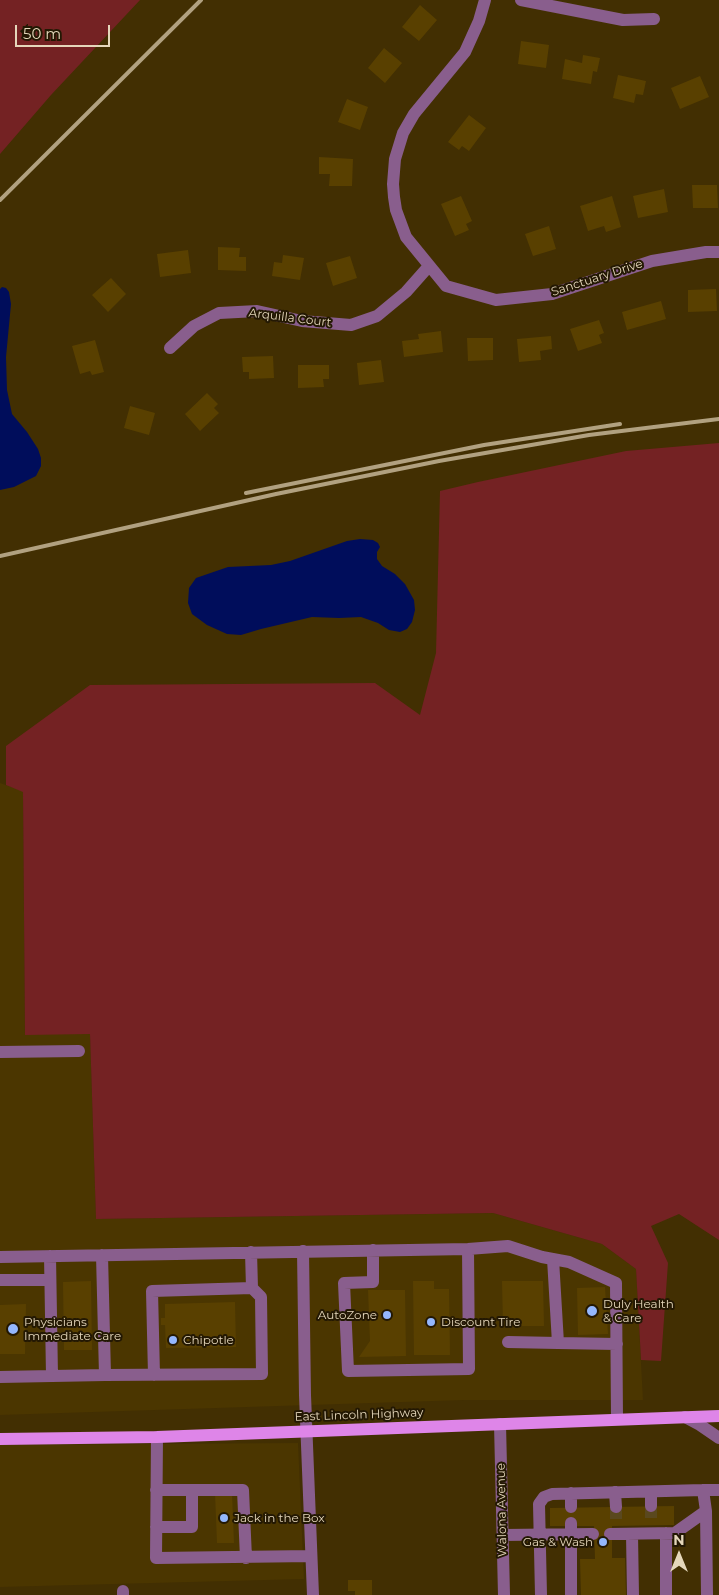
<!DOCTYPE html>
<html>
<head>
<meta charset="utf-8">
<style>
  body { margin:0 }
  #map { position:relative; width:719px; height:1595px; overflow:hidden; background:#422f02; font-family:Montserrat,sans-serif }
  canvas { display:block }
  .north { position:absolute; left:654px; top:1530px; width:50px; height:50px; -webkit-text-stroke:4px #231803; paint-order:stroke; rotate:0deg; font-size:14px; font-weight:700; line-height:20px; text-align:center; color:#e5d7bb }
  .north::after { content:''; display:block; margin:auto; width:18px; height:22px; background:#e5d7bb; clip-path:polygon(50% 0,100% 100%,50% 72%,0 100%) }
  .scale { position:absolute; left:15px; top:25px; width:95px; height:22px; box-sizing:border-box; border:2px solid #e5d7bb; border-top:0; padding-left:6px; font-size:15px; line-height:18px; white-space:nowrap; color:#e5d7bb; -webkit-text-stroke:4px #231803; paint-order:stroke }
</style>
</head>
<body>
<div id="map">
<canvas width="719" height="1595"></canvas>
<div class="north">N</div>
<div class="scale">50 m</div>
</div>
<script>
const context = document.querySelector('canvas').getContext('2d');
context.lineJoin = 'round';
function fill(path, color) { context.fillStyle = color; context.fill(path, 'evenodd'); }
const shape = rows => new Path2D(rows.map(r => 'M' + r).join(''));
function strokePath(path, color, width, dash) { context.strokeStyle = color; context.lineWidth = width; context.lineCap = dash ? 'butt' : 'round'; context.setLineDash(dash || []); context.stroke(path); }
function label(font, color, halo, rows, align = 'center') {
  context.font = font + ' Montserrat,sans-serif'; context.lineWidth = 4; context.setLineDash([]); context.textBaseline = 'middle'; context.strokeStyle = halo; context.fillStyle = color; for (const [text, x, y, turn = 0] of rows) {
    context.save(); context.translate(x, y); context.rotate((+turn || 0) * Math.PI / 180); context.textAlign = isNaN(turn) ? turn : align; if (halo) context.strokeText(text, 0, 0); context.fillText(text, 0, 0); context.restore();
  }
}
const built = shape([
  [0,783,23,791,25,1034,90,1033,96,1219,493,1213,602,1244,636,1269,643,1400,464,1400,0,1415],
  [298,1443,304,1579,0,1587,0,1445]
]);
const green = shape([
  [0,0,140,0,51,95,0,154],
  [719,443,719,1240,679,1214,651,1226,668,1263,661,1361,641,1360,636,1269,602,1244,493,1213,96,1219,90,1034,25,1035,23,792,6,785,6,746,90,685,375,683,420,715,436,653,440,491,478,482,626,451]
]);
const water = shape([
  [2,287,6,288,9,292,11,304,6,357,7,390,12,414,27,432,38,449,41,458,41,466,36,476,14,487,0,490,0,289],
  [360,539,373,540,378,543,380,547,377,552,377,559,382,566,395,574,405,584,414,600,415,610,412,622,407,629,400,632,389,630,378,623,361,617,339,618,312,617,261,629,241,635,227,634,207,625,192,614,188,603,189,588,196,578,228,567,271,565,290,561,347,541]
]);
const building = shape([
  [420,5,437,20,419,41,402,27],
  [521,41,549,45,546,68,518,64],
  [384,48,402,63,385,83,368,68],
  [583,55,600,58,597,72,593,71,591,84,562,79,565,59,582,63],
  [618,75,646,81,643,95,636,94,634,103,613,98],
  [700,76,709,97,680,109,671,88],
  [347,99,368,107,360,130,338,122],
  [469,115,486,128,469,151,462,146,459,150,448,142],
  [319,157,353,159,352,186,329,186,330,174,319,174],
  [692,185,717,185,718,208,693,208],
  [664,189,668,212,638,218,633,196],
  [461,196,472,221,466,224,469,230,455,236,441,204],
  [612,196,621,227,606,232,604,226,588,231,580,206],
  [549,226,556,249,533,256,525,234],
  [218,247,240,248,239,257,246,257,246,271,218,270],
  [188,250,191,273,160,277,157,254],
  [283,255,304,258,300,280,272,276,274,262,282,263],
  [350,256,357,278,333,286,326,263],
  [111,278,126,294,108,312,92,295],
  [716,289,717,311,688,312,688,290],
  [661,301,666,319,627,330,622,312],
  [599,320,604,333,599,335,602,343,578,351,570,329],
  [441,331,443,352,404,357,402,341,419,339,418,334],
  [551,336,552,349,540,351,541,360,519,362,517,339],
  [467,338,493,338,493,360,468,361],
  [95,340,104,372,92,375,90,371,80,374,72,346],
  [273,356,274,378,249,379,249,372,243,372,242,357],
  [381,360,384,382,359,385,357,363],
  [298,365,329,365,329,379,323,379,324,387,298,388],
  [207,393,218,404,214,408,219,413,200,431,185,414],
  [130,406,155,413,149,435,124,428],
  [91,1281,92,1350,64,1350,63,1282],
  [413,1281,434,1281,434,1289,449,1289,450,1355,414,1355],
  [502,1281,543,1281,544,1326,503,1326],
  [605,1287,608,1334,578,1335,577,1288],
  [368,1290,405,1290,406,1356,359,1357,370,1341],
  [235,1302,236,1347,166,1348,165,1325,161,1325,161,1318,165,1318,165,1304],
  [26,1304,25,1354,0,1354,0,1305],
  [215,1493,232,1493,234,1543,217,1543],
  [674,1506,674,1525,612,1526,612,1558,625,1558,626,1595,581,1595,580,1559,595,1559,594,1526,550,1526,550,1508],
  [348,1580,372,1580,372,1595,355,1595,355,1591,348,1591]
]);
const minorTunnel = shape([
  [651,1506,651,1523],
  [616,1507,616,1522]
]);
const minor = shape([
  [485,0,479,21,465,52,414,114,403,133,395,159,393,184,394,197,396,210,406,237,446,286,496,300,552,294,652,261,706,252,719,252],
  [521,0,623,20,654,19],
  [170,348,194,326,219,313,257,311,302,321,351,325,377,316,406,292,429,266],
  [0,1052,79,1051],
  [373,1250,373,1282,344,1283,348,1371,469,1369,468,1249],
  [303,1251,305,1395,313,1595],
  [0,1257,468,1249,508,1246,542,1257,569,1262,616,1283,617,1419],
  [553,1259,558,1343,617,1344],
  [0,1280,50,1280],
  [508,1342,558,1343],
  [105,1375,262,1374,261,1297,252,1288,251,1252],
  [154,1375,152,1291,252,1288],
  [52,1376,105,1375,102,1255],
  [0,1377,52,1376,50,1256],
  [685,1417,700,1425,719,1438],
  [500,1424,504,1595],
  [157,1437,156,1558,311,1556],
  [156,1490,243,1490,246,1558],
  [615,1492,616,1507],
  [651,1492,651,1506],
  [571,1493,571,1507],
  [706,1511,707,1595],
  [571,1523,571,1595],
  [156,1527,192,1527,192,1490],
  [666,1533,666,1595],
  [610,1534,675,1533,706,1511,703,1490,719,1490],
  [632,1534,633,1595],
  [503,1535,593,1534],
  [123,1591,123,1595],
  [541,1595,539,1504,544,1497,552,1494,703,1490]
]);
const major = shape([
  [0,1439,157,1437,719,1416]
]);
const rail = shape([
  [0,200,201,0],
  [246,493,484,445,620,424],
  [0,556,276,494,439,461,589,435,719,419]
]);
const markers = [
  [592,1311,6,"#94b7fd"],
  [387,1315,5,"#94b7fd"],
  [431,1322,5,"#94b7fd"],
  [13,1329,6,"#94b7fd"],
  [173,1340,5,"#94b7fd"],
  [224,1518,5,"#94b7fd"],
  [603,1542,5,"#94b7fd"]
];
const streetNames = [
  ["Sanctuary Drive",597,278,-18],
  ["Arquilla Court",290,318,7],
  ["East Lincoln Highway",359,1415,-2],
  ["Walona Avenue",502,1510,-91]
];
const poiNames = [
  ["Duly Health",603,1304],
  ["& Care",603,1318],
  ["AutoZone",377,1315,"right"],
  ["Physicians",24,1322],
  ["Immediate Care",24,1336],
  ["Discount Tire",441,1322],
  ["Chipotle",183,1340],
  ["Jack in the Box",234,1518],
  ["Gas & Wash",593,1542,"right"]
];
fill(built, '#4b3600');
fill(green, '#742223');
fill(water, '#000d5b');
fill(building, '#594000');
strokePath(minorTunnel, '#5a481e', 12, [12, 6]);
strokePath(minor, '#895e8d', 12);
strokePath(major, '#de85e8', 12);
strokePath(rail, '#b1a180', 4);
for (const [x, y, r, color] of markers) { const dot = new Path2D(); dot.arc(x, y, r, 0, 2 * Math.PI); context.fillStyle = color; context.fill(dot); strokePath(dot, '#231803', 2); }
label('12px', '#e5d7bb', '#231803', streetNames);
label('12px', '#e5d7bb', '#231803', poiNames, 'left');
</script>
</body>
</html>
